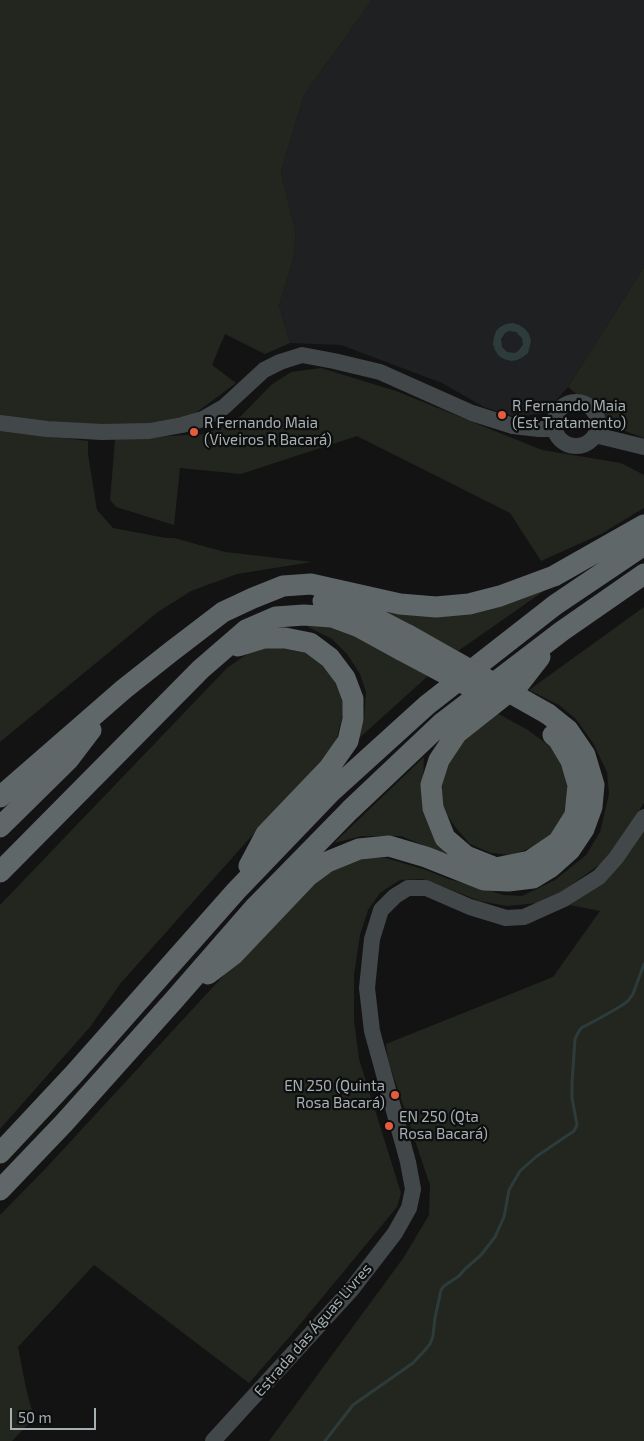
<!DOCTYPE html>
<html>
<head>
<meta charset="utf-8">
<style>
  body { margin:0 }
  #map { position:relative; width:644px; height:1441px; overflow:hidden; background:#131314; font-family:"Exo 2",sans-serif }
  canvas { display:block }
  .scale { position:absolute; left:10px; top:1408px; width:86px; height:22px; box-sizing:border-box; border:2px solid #a5b0b3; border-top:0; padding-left:6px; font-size:15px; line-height:18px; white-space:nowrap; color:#a5b0b3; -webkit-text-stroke:4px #0e0e0f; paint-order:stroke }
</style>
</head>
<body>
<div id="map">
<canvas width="644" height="1441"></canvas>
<div class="scale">50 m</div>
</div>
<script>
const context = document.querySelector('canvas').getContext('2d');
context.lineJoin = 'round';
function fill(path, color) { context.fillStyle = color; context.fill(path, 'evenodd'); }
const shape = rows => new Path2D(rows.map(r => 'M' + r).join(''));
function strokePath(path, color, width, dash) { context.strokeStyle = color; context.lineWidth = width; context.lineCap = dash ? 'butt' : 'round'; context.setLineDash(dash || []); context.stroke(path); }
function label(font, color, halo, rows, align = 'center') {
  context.font = font + ' "Exo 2",sans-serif'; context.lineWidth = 4.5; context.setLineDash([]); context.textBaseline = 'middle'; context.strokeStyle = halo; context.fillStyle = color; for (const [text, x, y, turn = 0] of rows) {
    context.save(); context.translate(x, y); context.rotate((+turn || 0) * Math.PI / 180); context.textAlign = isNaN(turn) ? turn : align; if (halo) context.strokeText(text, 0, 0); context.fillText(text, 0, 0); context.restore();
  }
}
const built = shape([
  [372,0,644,0,644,267,568,387,545,413,516,417,484,407,442,383,341,345,290,343,279,306,293,260,296,234,281,172,304,95]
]);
const green = shape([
  [0,0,372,0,304,95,281,172,296,234,293,260,279,306,290,343,265,354,225,334,212,365,236,383,193,415,143,424,86,424,28,420,0,415],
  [644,267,644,438,617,428,568,387],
  [321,368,396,391,542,450,621,463,644,475,644,508,601,534,541,561,510,513,357,436,241,474,180,468,174,525,116,507,110,500,115,439,205,434,221,427,241,416,271,385,291,372],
  [0,430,88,441,88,454,97,510,113,528,166,538,174,538,225,552,312,562,237,574,191,591,158,612,0,742],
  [544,591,458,651,386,612],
  [644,607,644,803,606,860,564,890,537,903,507,906,480,901,423,879,400,880,380,893,368,910,360,935,354,975,354,1020,359,1059,401,1193,397,1207,292,1334,249,1383,94,1265,18,1347,26,1388,34,1418,12,1441,0,1441,0,1215,47,1167,224,975,328,870,363,857,386,858,426,870,448,879,483,888,503,895,522,896,555,880,586,855,600,832,609,794,607,772,593,743,576,719,559,705,529,690],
  [309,621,343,630,428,676,357,740,364,720,366,692,360,674,347,654,332,639,308,627],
  [271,646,312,654,329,668,345,705,335,746,248,840,120,984,90,1027,0,1129,0,905,227,668,250,652],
  [495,712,528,730,552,748,565,766,569,805,552,836,531,848,511,855,491,853,470,844,456,828,443,809,441,791,443,772,451,750],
  [424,757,423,780,447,850,444,854,401,836,362,836,334,843],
  [644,823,644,1441,269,1441,404,1257,429,1215,430,1185,388,1060,386,1044,553,977,600,911,570,905,608,878]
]);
const water = shape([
  [513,323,519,325,525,329,529,334,531,341,528,353,523,357,517,360,511,361,504,359,499,356,495,350,493,344,494,337,496,331,500,327,506,324],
  [509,331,516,332,522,338,523,345,518,351,515,353,507,352,502,347,501,339,505,333]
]);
const stream = shape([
  [325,1441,353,1405,413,1363,425,1350,430,1344,433,1336,435,1318,441,1290,444,1286,459,1276,465,1269,481,1255,495,1237,504,1217,509,1190,520,1171,537,1156,574,1131,577,1125,572,1098,572,1084,575,1039,578,1033,581,1028,587,1025,600,1018,621,1006,628,1001,633,994,644,964]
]);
const secondary = shape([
  '554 424a22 22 0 1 1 44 0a22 22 0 1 1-44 0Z',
  [0,423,47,429,102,432,149,431,182,425,203,419,224,407,264,370,280,362,302,355,334,361,380,372,472,413,513,426,539,429,554,429],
  [595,435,644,447],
  [213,1441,351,1290,395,1233,409,1208,413,1189,408,1162,372,1031,367,988,372,939,381,910,395,896,408,888,426,888,470,907,506,918,524,917,564,899,599,877,616,858,644,817]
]);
const highway = shape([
  [323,601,337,604,366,613,408,635],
  [238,646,264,638,285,638,310,643,330,658,345,678,353,699,353,719,348,741,329,768,266,834,249,866],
  [540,657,519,684,457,733,439,760,431,785,433,808,445,838,466,856,496,868,530,861,558,842,575,815,578,785,571,761,558,739,553,735],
  [0,797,124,689,172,651,223,612,253,598,283,586,311,584,400,604,436,607,469,604,500,596,554,576,644,525],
  [0,827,69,759,91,730],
  [0,872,201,669,246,630,276,617,304,615,332,617,359,627,401,650],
  [208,974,233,955,308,876,327,862,359,849,389,846,426,857,484,880,508,881,533,878,551,867,570,850,584,829,592,807,594,785,585,755,568,730,548,714],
  [0,1153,74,1074,236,891,331,792,427,705,555,605,644,545],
  [0,1190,64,1123,174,1000,256,906,350,810,443,722,562,631,644,574]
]);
const highwayBridge = shape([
  [408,635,548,714],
  [401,650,476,690]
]);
const markers = [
  [502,415,5,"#e25c3d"],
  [194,432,5,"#e25c3d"],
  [395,1095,5,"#e25c3d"],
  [389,1126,5,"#e25c3d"]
];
const poiNames = [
  ["R Fernando Maia",512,406],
  ["(Est Tratamento)",512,423],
  ["R Fernando Maia",204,423],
  ["(Viveiros R Bacará)",204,440],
  ["EN 250 (Quinta",385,1086,"right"],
  ["Rosa Bacará)",385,1103,"right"],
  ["EN 250 (Qta",399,1117],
  ["Rosa Bacará)",399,1134]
];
const streetNames = [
  ["Estrada das Águas Livres",313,1330,-49]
];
fill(built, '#1f2021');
fill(green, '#22261f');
fill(water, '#2d3c3b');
strokePath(stream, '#2d3c3b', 3);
strokePath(secondary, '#424749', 16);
strokePath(highway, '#606769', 21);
strokePath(highwayBridge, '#606769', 21);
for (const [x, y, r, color] of markers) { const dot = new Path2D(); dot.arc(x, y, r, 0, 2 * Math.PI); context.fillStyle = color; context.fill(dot); strokePath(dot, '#0e0e0f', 2); }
label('15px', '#a5b0b3', '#0e0e0f', poiNames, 'left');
label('15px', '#a5b0b3', '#0e0e0f', streetNames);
</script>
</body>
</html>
